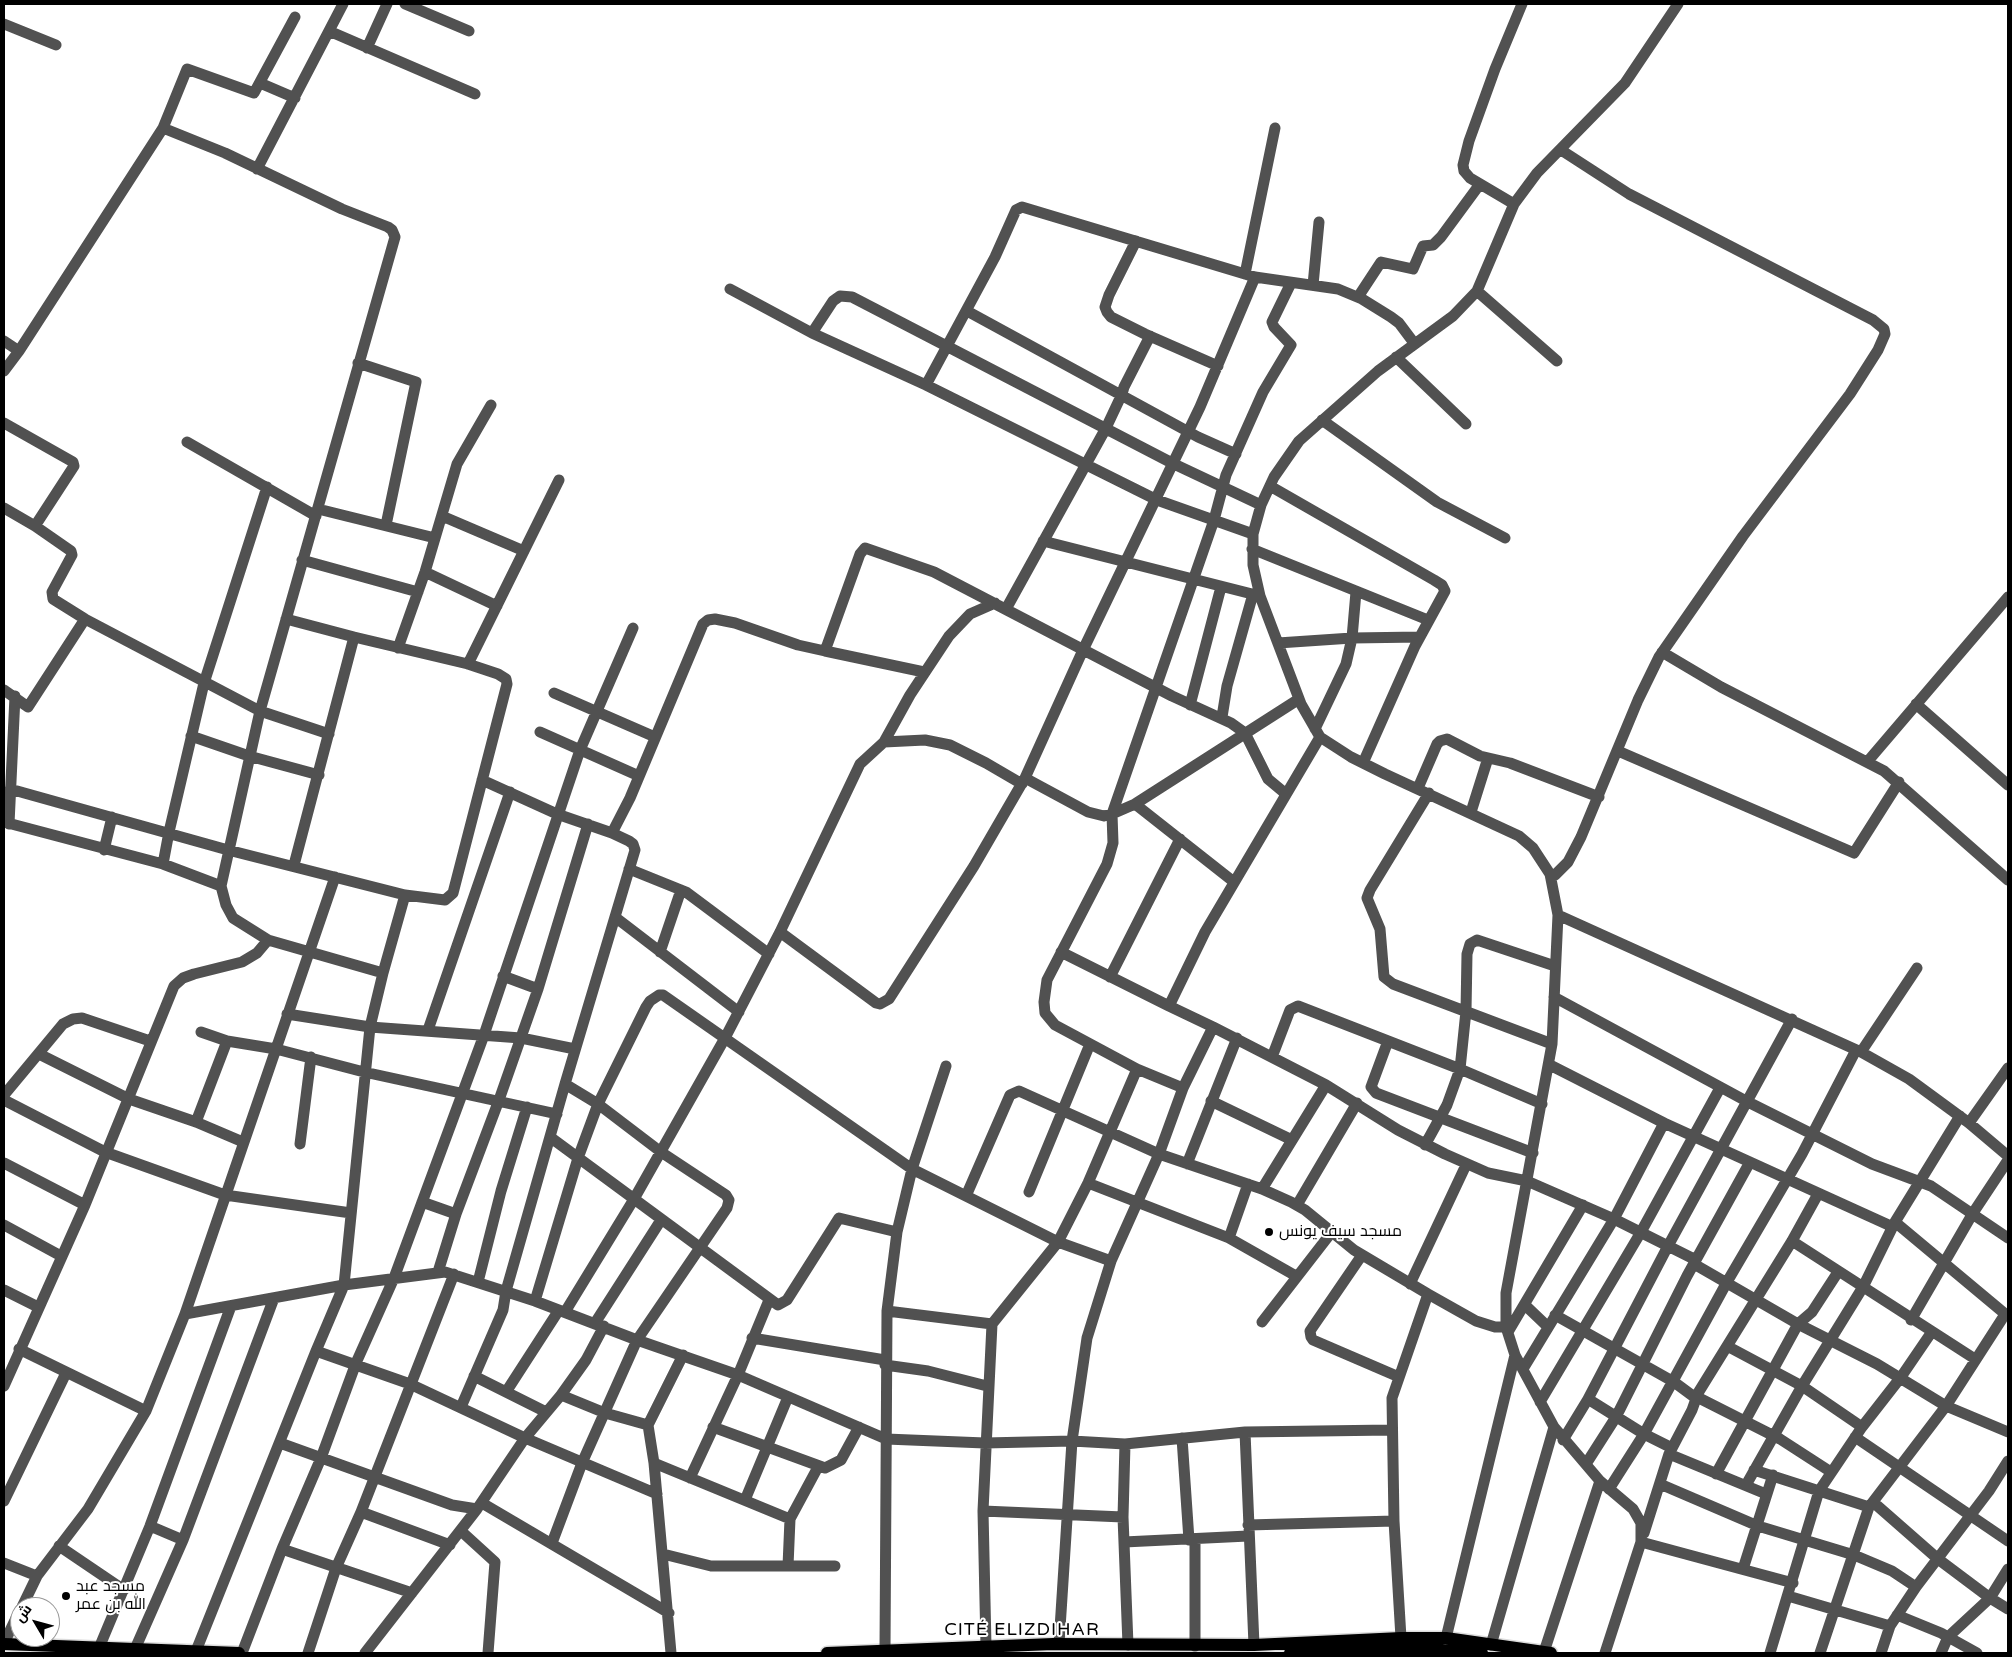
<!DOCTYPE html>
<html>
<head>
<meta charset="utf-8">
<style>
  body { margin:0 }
  #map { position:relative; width:2012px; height:1657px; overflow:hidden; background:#fff; font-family:"Varela Round",Cairo,sans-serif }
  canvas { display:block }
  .frame { position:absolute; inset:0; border:5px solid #000; pointer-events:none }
  .north { position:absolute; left:10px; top:1597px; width:50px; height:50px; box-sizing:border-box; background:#fff; border:1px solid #999; border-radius:50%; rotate:307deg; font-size:14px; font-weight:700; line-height:20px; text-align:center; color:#000 }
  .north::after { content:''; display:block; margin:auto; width:18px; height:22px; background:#000; clip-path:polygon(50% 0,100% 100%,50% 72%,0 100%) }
</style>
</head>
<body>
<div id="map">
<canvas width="2012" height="1657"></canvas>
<div class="frame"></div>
<div class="north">ش</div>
</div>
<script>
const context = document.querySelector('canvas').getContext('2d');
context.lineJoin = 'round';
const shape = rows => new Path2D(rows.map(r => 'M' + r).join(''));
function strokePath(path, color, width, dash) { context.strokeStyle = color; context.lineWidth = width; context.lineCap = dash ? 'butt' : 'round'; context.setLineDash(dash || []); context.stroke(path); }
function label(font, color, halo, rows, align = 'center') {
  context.font = font + ' "Varela Round",Cairo,sans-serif'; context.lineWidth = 4; context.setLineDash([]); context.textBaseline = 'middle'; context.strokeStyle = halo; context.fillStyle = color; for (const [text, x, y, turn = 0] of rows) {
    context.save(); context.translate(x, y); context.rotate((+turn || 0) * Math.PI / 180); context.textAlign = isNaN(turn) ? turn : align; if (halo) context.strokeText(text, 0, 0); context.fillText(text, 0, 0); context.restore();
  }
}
const minor = shape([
  [405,4,469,31],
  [4,24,56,45],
  [329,31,475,94],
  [367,48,387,4],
  [260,83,295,98],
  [163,128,225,153,342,209,388,227,392,230,395,237,260,711,221,886],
  [257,169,343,4],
  [1514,204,1470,178,1464,171,1463,165,1469,141,1495,69,1522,4],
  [1136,241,1109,295,1105,307,1107,312,1111,317,1145,334,1218,366],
  [1245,274,1275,128],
  [1313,285,1319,222],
  [730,289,812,333,926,385,1157,500,1253,534],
  [1477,291,1557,361],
  [1358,297,1381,262,1413,269,1423,246,1433,245,1441,237,1480,184],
  [967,311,1198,437,1236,454],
  [812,333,833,301,840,296,852,297,1174,464,1261,505],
  [4,341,19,351],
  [1396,357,1466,424],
  [358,363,416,382,386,525],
  [4,371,19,351,163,128,187,69,254,93,295,17],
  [926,385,995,257,1016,210,1022,207,1255,277,1338,289,1362,299,1391,317,1399,323,1414,343],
  [1322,420,1437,502,1505,538],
  [4,423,73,462,74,466,35,526],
  [187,442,316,516],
  [1270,486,1434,580,1442,585,1445,591,1415,646,1363,763],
  [4,508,35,526,71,551,72,555,52,592,53,599,85,619,260,711,329,734],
  [318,509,435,538],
  [442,516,524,551],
  [1043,541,1260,596],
  [1252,549,1428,620],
  [302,560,418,592],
  [425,572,497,606],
  [1006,609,1106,428,1122,394,1124,387,1150,336],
  [286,619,354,637],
  [1278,643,1352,638,1420,637],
  [398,648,425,572,457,464,491,405],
  [825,651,924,672],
  [1662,652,1721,687,1884,771,2008,880],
  [468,664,559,480],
  [4,690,28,707,85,619],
  [554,693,655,737],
  [1916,704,2008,785],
  [1190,705,1221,587],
  [1222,717,1227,686,1253,594],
  [1315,729,1346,664,1352,638,1356,592],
  [540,732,639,776],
  [191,736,249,756,319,775],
  [884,742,910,695,949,636,970,614,995,603],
  [1618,751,1854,853,1899,782],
  [1868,761,2008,597],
  [1025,778,1088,812,1104,816,1112,814,1135,804,1299,699],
  [482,780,557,814,612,833,630,798,703,624,708,620,715,619,735,623,798,645,825,651,860,554,865,548,934,572,1172,696,1231,723,1245,733,1268,779,1286,794],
  [1418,788,1437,744,1440,741,1447,739,1480,756,1510,763,1599,797],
  [10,789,228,850,405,895,445,900,453,893,507,684,506,679,498,674,468,664,354,637,294,865],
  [1429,793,1370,890,1367,898,1380,929,1384,977,1393,984,1552,1044],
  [1135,804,1234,882],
  [1471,812,1488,758],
  [4,822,163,864,221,886,226,905,233,918,268,940,383,973,405,895],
  [9,824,15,696],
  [104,850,112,817],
  [163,864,169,832,204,683,267,487],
  [629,869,686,892,769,954],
  [1550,874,1555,875,1568,862,1581,837,1638,700,1659,657,1743,536,1850,394,1878,350,1885,334,1884,329,1873,320,1629,194,1561,150],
  [1558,915,1861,1052,1909,1079,1969,1123,2008,1068],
  [615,917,739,1012],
  [780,932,876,1003,880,1004,889,999,974,866,1025,778,1083,650,1200,407,1255,277],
  [660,952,681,890],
  [1061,952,1169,1006],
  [503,976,538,989],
  [1110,977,1180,839],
  [1554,997,1748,1102,1872,1164,1931,1186,2008,1238],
  [287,1014,370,1027,521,1038,575,1049],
  [1213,1027,1326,1085,1398,1130,1445,1154,1488,1173,1527,1181,1614,1219,1696,1260],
  [428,1030,510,792],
  [201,1032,227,1041,276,1049,364,1072,557,1114],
  [1388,1041,1371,1087,1376,1093,1533,1153],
  [1861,1052,1917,968],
  [39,1054,129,1099,196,1122,243,1142],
  [1272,1057,1290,1010,1298,1006,1460,1069,1542,1104],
  [1550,1065,1664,1123,1893,1227],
  [1183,1088,1137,1069,1055,1025,1045,1013,1044,1002,1047,980,1107,864,1113,843,1112,814,1214,520,1226,475,1263,392,1291,345,1274,327,1272,322,1291,283],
  [4,1095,63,1024,73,1019,82,1018,150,1041],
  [4,1100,105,1152,225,1195,351,1213],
  [1211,1101,1292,1140],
  [196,1122,227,1041],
  [1969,1123,2008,1156],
  [550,1137,778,1305,787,1300,839,1218,897,1232],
  [300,1144,311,1057],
  [1425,1145,1447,1105,1460,1069,1466,1011,1467,954,1470,944,1477,940,1555,966],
  [4,1163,85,1205],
  [1187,1164,1237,1038],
  [1088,1183,1229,1238,1296,1276],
  [1262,1189,1326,1085],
  [1029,1192,1090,1044],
  [966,1196,1010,1095,1019,1091,1159,1154,1262,1189,1291,1202,1305,1210,1354,1250,1428,1294,1476,1321,1495,1327,1506,1327],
  [422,1202,456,1214],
  [1297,1205,1357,1103],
  [1895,1222,2004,1313],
  [4,1225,61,1256],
  [1229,1238,1248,1184],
  [1792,1241,1975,1359],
  [1362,1255,1310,1331,1311,1337,1313,1340,1399,1377],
  [1694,1264,1798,1324,1877,1364,1946,1406,2008,1432],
  [438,1272,456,1214,499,1100,538,989,588,824],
  [478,1282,501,1191,527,1107],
  [1410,1284,1466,1165],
  [4,1290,38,1307],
  [535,1301,578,1158,598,1104,646,1007,650,1001,659,995,663,995,912,1169,1058,1242,1088,1183,1137,1069],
  [1525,1305,1548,1327],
  [887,1311,992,1324],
  [565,1312,634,1199,725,1038,780,932,860,764,884,742,925,740,950,745,986,763,1022,784],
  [185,1314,344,1285,445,1272,535,1301,637,1340,738,1375,886,1439,985,1443,1072,1441,1125,1444,1245,1432,1391,1430],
  [1555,1315,1674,1382,1697,1399],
  [1911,1320,1973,1213,2008,1160],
  [1262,1322,1331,1233],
  [595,1323,661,1220],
  [1508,1332,1583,1205],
  [752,1338,885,1360],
  [1727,1346,1802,1386,1862,1427],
  [19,1349,146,1411],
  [316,1351,410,1384,525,1438,657,1494],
  [885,1365,928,1371,987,1386],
  [1523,1369,1614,1219,1664,1123],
  [474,1376,546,1412],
  [4,1386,85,1205,174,986,183,978,194,974,242,962,257,953,268,940],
  [506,1392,559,1310],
  [561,1395,586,1360,604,1326],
  [1697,1397,1780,1439,1831,1472],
  [1588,1399,1644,1434,1672,1448],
  [1540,1402,1641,1232,1720,1088],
  [461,1407,503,1310,506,1291,565,1084,635,850,633,844,629,841,612,833],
  [713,1427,825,1468,841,1460,859,1427],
  [1245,1432,1254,1645],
  [1855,1437,2008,1541],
  [1182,1438,1189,1540],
  [1563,1440,1588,1399,1668,1246,1792,1019],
  [280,1443,452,1505,477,1509],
  [1125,1444,1123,1517,1128,1645],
  [1669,1454,1766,1494],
  [654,1463,790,1519,818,1467],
  [1586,1464,1616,1417,1687,1276,1750,1162],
  [1754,1470,1869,1507],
  [1716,1474,1798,1324,1812,1312,1838,1272],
  [690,1478,738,1375,769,1300],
  [1660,1484,1758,1526,1854,1555,1892,1571,1916,1587],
  [1746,1485,1802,1386,1863,1287,1895,1222,1960,1116],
  [1609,1489,1644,1434,1727,1282,1802,1154,1856,1050],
  [745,1500,788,1397],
  [4,1501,66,1373],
  [1873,1502,1938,1559,1990,1598,2008,1609],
  [482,1503,669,1613],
  [983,1511,1123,1517],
  [361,1512,450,1545],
  [1248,1525,1394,1521],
  [150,1526,183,1540],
  [461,1531,495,1562,488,1653],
  [1644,1533,1669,1454,1692,1410,1698,1393,1792,1241,1818,1194],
  [1124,1542,1248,1536],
  [1641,1542,1793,1583],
  [552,1543,582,1463,637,1340,727,1208,729,1200,726,1195,661,1152,598,1104,565,1084],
  [59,1546,124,1590],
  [282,1549,412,1593],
  [663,1554,711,1566,835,1566],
  [4,1563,37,1576],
  [788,1566,790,1519],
  [1743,1569,1773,1475],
  [1788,1596,1890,1626],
  [22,1607,37,1576,88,1509,146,1411,185,1314,335,877],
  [1897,1615,1941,1633,1977,1653],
  [1401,1638,1394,1521,1392,1398,1428,1294],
  [1446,1638,1515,1355],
  [4,1643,20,1610],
  [1059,1644,1072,1441,1087,1338,1111,1261,1159,1154,1183,1088,1213,1027,1169,1006,1205,932,1320,737],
  [1491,1645,1554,1427],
  [986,1646,983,1511,992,1324,1058,1242,1111,1261],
  [1195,1646,1195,1539],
  [99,1648,150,1526,231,1306],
  [135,1649,183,1540,274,1298],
  [885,1650,887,1311,897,1232,912,1169,946,1066],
  [196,1651,316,1351,344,1285,370,1027,383,973],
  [1544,1652,1600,1481],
  [242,1653,282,1549,321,1458,356,1363,394,1278,484,1035,580,750,633,628],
  [308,1653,336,1568,361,1512,454,1274],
  [365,1653,477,1509,525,1438,561,1395,605,1413,648,1425],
  [671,1653,654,1463,648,1425,683,1355],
  [1605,1653,1641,1542,1641,1523,1633,1509,1600,1481,1554,1427,1515,1355,1506,1327,1506,1293,1552,1044,1558,915,1550,874,1533,848,1519,836,1385,774,1351,757,1320,737,1301,704,1260,596,1253,565,1253,534,1261,505,1274,477,1299,441,1378,371,1453,316,1477,291,1514,204,1537,173,1625,83,1678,4],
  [1770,1653,1819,1491,1862,1427,1901,1377,1931,1333],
  [1820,1653,1869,1507,1946,1406,2002,1319],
  [1881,1653,1890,1626,1916,1587,1989,1491,2008,1461],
  [1941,1653,1948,1637,1990,1598,2008,1569]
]);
const major = shape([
  [4,1644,239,1653],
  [827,1653,1053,1644,1254,1645,1401,1638,1446,1638,1551,1653],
  [1290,1653,1415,1648,1482,1653]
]);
const markers = [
  [1269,1232,5,"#000"],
  [66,1596,5,"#000"]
];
const poiNames = [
  ["مسجد سيف يونس",1279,1232],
  ["مسجد عبد",76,1587],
  ["الله بن عمر",76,1605]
];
const neighbourhoodNames = [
  ["CITÉ ELIZDIHAR",1022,1630]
];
strokePath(major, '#dbdbdb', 15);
strokePath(minor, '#515151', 11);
strokePath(major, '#000', 12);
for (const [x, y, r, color] of markers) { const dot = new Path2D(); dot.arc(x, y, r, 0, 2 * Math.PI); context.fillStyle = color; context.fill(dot); strokePath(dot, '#fff', 2); }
label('16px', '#000', '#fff', poiNames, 'left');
context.letterSpacing = '1px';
label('18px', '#000', '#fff', neighbourhoodNames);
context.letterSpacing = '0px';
</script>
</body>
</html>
